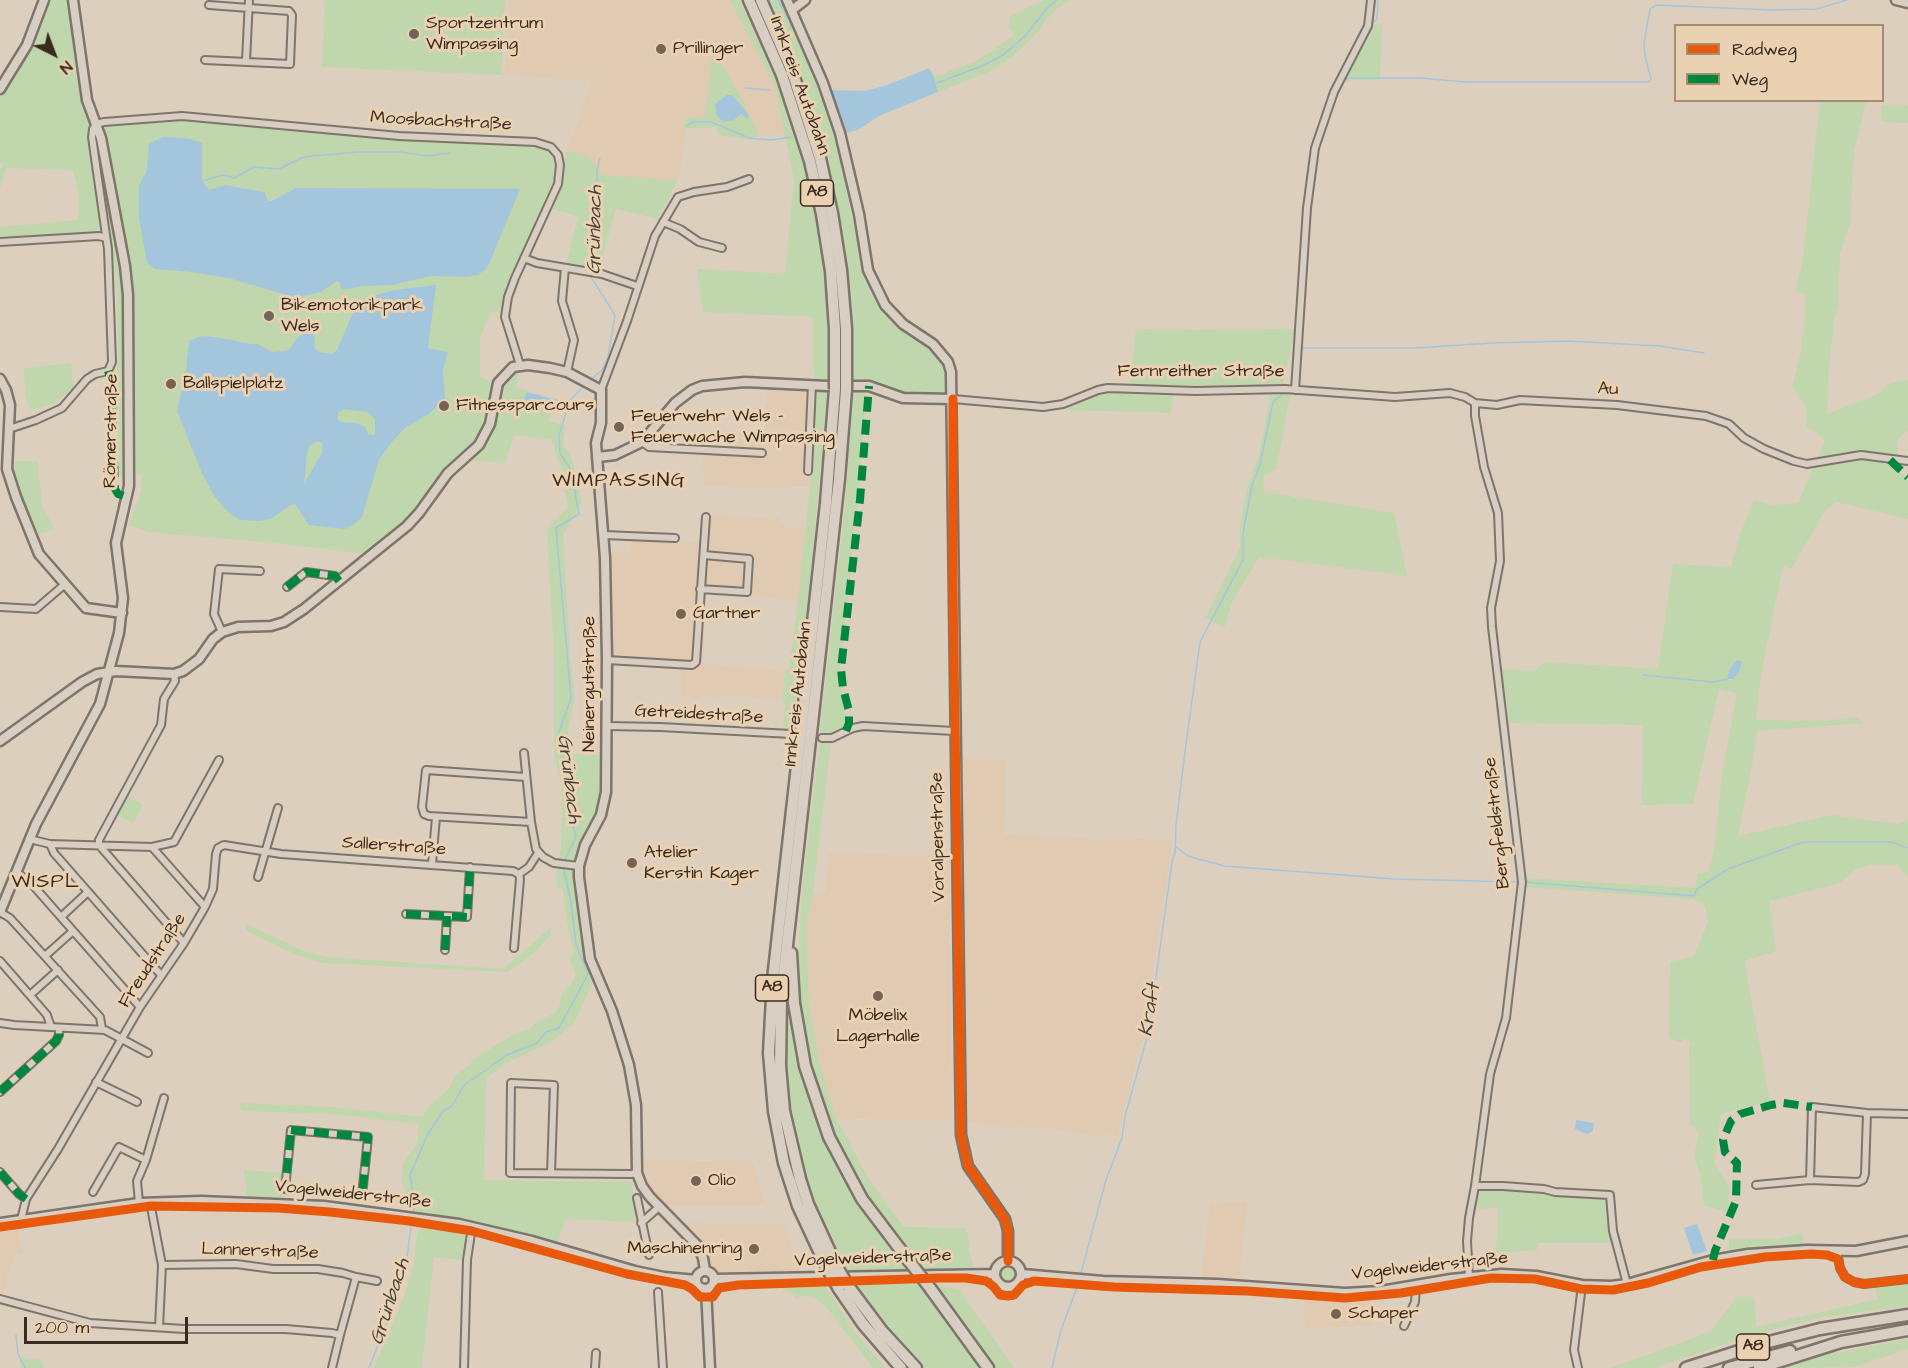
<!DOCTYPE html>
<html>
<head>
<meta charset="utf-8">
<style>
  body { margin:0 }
  #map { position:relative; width:1908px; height:1368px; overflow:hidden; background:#dccfbe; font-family:"Architects Daughter",sans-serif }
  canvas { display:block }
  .legend { position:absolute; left:1674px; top:24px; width:210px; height:78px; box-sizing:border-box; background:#e9d1b1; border:2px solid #a38e76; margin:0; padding:8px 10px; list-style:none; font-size:18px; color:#3b2a1e }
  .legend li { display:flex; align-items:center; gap:12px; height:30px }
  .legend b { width:30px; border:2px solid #a38e76 }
  .north { position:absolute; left:24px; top:24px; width:60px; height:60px; -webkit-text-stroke:4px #e9d1b1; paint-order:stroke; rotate:138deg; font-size:16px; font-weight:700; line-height:24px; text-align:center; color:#3b2a1e }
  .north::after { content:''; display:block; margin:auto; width:21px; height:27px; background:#3b2a1e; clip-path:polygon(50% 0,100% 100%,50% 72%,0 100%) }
  .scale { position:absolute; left:24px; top:1317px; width:164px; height:27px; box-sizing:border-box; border:3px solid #3b2a1e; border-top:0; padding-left:8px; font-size:18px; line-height:21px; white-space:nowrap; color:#3b2a1e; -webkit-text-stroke:4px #e9d1b1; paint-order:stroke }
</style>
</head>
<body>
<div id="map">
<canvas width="1908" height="1368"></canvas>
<ul class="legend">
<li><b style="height:8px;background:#e8590c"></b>Radweg</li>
<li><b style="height:8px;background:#00873e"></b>Weg</li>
</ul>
<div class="north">N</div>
<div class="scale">200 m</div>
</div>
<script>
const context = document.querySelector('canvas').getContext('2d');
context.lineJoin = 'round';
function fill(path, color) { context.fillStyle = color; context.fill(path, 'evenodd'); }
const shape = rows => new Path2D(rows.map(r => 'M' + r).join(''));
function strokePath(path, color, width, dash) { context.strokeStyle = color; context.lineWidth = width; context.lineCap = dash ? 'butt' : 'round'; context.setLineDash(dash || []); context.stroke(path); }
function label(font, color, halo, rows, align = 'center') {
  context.font = font + ' "Architects Daughter",sans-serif'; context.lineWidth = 6; context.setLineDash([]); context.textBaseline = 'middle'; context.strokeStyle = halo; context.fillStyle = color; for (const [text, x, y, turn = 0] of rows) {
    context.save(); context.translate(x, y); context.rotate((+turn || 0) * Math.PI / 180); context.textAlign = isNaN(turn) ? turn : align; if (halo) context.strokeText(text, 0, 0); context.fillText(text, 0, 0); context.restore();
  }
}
const built = shape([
  [509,0,730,0,775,87,785,132,753,136,717,115,686,119,682,163,677,181,601,175,590,157,567,151,584,107,592,79,501,75,505,69],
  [767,381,828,381,827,390,816,391,810,487,704,485,703,450,729,451,731,432,765,434],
  [703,515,779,518,779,525,805,528,798,599,706,592,703,666,785,670,782,700,681,695,681,667,611,664,609,553,631,552,632,536,699,542],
  [961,758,1006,760,1004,835,1172,840,1145,1029,1118,1136,966,1122],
  [829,852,949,855,952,1122,836,1118,820,1065,809,1005,806,926,813,893,826,892],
  [639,1160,753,1162,765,1205,662,1205,650,1193,642,1179],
  [1247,1202,1239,1282,1201,1280,1210,1204],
  [782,1222,803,1273,726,1275,715,1272,709,1266,704,1249,698,1240,681,1223,771,1225],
  [16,1226,22,1253,14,1255,1,1301,0,1229],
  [1304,1297,1369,1299,1372,1326,1305,1328]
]);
const green = shape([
  [49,0,71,0,92,131,104,125,178,119,414,139,536,144,550,150,556,157,558,169,554,184,512,277,503,308,491,313,480,337,480,377,492,383,484,428,476,444,440,475,417,509,367,554,284,544,149,532,129,525,141,491,142,475,120,477,115,381,118,354,117,290,110,229,54,237,0,240,0,227,78,220,79,195,73,170,6,168,0,188,0,169,3,165,0,162,0,95,15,77,35,36],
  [325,0,505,0,501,75,322,67],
  [730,0,741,0,755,27,784,99,807,176,817,224,825,279,828,323,828,381,814,381,813,317,703,312,697,269,785,274,794,180,775,87],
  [769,0,784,0,805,47,823,96,836,137,860,257,871,292,880,308,896,324,922,341,936,353,945,369,947,396,903,395,868,382,853,382,850,299,840,218,823,140,781,25],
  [1043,0,1070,0,1055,10,1034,36,1013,56,993,70,938,92,934,77,976,61,995,49,1015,34,1009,28,1010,17],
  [1382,24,1380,80,1355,80,1342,83,1370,26],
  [713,48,745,105,758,135,752,140,719,135,717,127,685,128,686,118,705,116],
  [1820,101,1866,101,1854,152,1850,223,1840,254,1838,307,1835,316,1829,363,1827,414,1877,395,1890,383,1908,380,1908,430,1896,441,1899,454,1896,463,1893,466,1908,479,1908,519,1836,502,1825,511,1791,569,1783,566,1761,674,1756,720,1826,721,1857,717,1863,723,1757,731,1753,760,1738,836,1832,815,1899,824,1908,820,1908,877,1897,865,1869,865,1855,870,1840,883,1769,901,1776,951,1744,961,1770,1101,1721,1114,1714,1163,1729,1186,1729,1212,1704,1206,1701,1177,1694,1155,1699,1133,1690,1124,1689,1046,1691,1043,1685,1038,1681,1043,1669,1038,1670,962,1694,956,1708,922,1705,906,1693,899,1523,887,1524,878,1695,888,1698,873,1709,872,1716,839,1721,782,1737,693,1719,689,1693,804,1642,805,1643,725,1506,723,1498,669,1535,671,1544,662,1658,669,1673,564,1731,567,1740,534,1754,500,1773,505,1798,503,1825,440,1806,426,1807,407,1792,387,1800,355,1805,319,1806,294,1796,292,1803,256],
  [1882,105,1908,106,1908,123,1881,122],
  [567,151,590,157,601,175,677,181,658,219,616,209,598,271,565,268,578,217,550,208,562,174],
  [1136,329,1195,330,1295,329,1283,384,1232,386,1130,385],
  [71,363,73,388,54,403,31,410,25,396,24,368],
  [519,370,516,387,528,390,524,403,552,409,549,422,565,425,563,446,571,455,582,503,563,535,570,658,575,696,568,730,569,754,602,755,602,786,598,814,576,867,581,928,579,931,582,933,582,947,586,961,594,980,574,1023,550,1043,512,1060,486,1078,484,1180,632,1182,637,1222,565,1219,557,1245,476,1224,408,1213,410,1202,402,1183,403,1163,417,1144,419,1124,333,1114,242,1111,239,1103,333,1107,423,1117,428,1107,449,1089,455,1075,470,1065,473,1059,518,1032,529,1030,538,1021,555,1013,560,1005,561,995,575,979,575,973,569,957,574,954,566,917,563,888,558,889,556,877,561,848,562,789,554,754,554,657,547,529,568,507,560,466,552,440,514,435,505,463,470,460,483,446,503,379],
  [866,389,858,498,839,680,846,716,845,725,838,732,830,735,821,734,820,731,846,497,853,390],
  [827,390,810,583,793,731,783,731,785,705,782,700,785,670,789,670,798,599,812,466,816,391],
  [1112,391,1173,392,1171,413,1066,410,1066,405,1092,395],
  [1291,391,1276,470,1263,476,1264,492,1394,513,1407,576,1259,557,1232,602,1224,628,1206,617,1240,548,1240,525,1247,489,1259,454,1271,393],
  [13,461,37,461,43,508,55,529,36,535,15,481],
  [820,741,831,742,813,893,806,927,809,1005,820,1065,836,1118,868,1178,889,1207,904,1227,964,1228,968,1235,969,1249,974,1270,926,1272,881,1215,857,1178,838,1143,823,1106,808,1053,801,1010,798,952,803,883],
  [126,795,143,805,133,823,115,814],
  [246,924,304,951,326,957,503,969,551,927,550,936,535,952,508,972,322,963,299,956,245,930],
  [787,994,790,994,804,1079,820,1127,842,1173,861,1206,909,1271,849,1272,823,1226,803,1168,790,1116,785,1063],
  [244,1170,283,1173,281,1188,284,1188,282,1199,247,1198],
  [1477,1181,1541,1188,1543,1193,1554,1196,1608,1198,1615,1243,1538,1243,1537,1250,1496,1253,1498,1208,1472,1209],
  [423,1227,474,1234,471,1261,434,1257,422,1368,374,1368,404,1297,414,1263,417,1234],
  [1803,1233,1803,1248,1729,1255,1729,1239,1778,1239],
  '998 1273a10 10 0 1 1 20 0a10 10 0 1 1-20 0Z',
  [916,1279,955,1328,982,1368,926,1368,908,1352,873,1310,856,1285],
  [1908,1282,1908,1306,1823,1317,1755,1334,1654,1368,1610,1368,1710,1332,1737,1297,1754,1297,1756,1327,1878,1299,1874,1286],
  [823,1283,855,1332,885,1368,873,1368,827,1308,818,1300,805,1295,795,1299,795,1295,784,1290,782,1284],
  [937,1286,959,1289,1014,1368,996,1368],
  [1908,1339,1908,1349,1853,1367,1779,1368,1825,1355],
  [21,1358,38,1359,43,1362,43,1368,20,1368]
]);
const water = shape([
  [929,68,934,77,938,92,879,116,859,129,844,134,829,90,865,91,887,85],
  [727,95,731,95,734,97,745,110,749,117,746,118,741,114,734,120,723,122,717,115,715,105,717,102],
  [163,137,186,138,202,143,202,181,209,190,225,185,264,192,268,201,272,201,296,188,520,189,489,264,485,270,477,275,467,277,431,276,393,285,362,286,341,290,340,283,337,281,321,292,299,297,290,296,232,279,191,272,155,269,147,263,139,217,139,186,147,170,149,144],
  [436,285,428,348,448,352,443,370,445,398,429,414,406,427,391,443,379,460,362,517,354,524,345,529,309,525,295,504,289,506,271,519,259,521,240,520,228,512,214,496,202,473,177,411,186,370,189,341,201,336,214,337,251,344,258,344,272,352,285,351,290,349,297,338,306,331,311,332,315,336,314,347,319,352,332,354,337,350,358,301,394,290],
  [343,409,367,412,375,419,375,435,368,434,365,427,356,423,341,422,338,420,338,413],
  [315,442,321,442,323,446,322,453,304,484,307,454,310,445],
  [527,392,554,399,563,401,559,411,523,403],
  [1737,660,1742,661,1739,672,1733,679,1727,679,1730,669],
  [1576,1120,1594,1123,1593,1131,1587,1134,1575,1129],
  [1697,1224,1707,1251,1693,1255,1684,1228]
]);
const stream = shape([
  [778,0,791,25,790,29],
  [1372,24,1377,19,1378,0],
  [934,84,982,66,1003,55,1024,37,1049,6,1057,0],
  [745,88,769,90],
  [1331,111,1344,80,1349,78,1420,78,1466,82,1649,82,1651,79,1645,56,1644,43,1650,9,1656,5,1770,10,1817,9,1847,0],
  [686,126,694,122,711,122,749,138,771,140,792,137],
  [1325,129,1326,124],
  [1310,164,1313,139],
  [202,181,223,175,234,178,254,167,279,169,301,158,312,156,357,152,400,152,428,156,450,153],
  [592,269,598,200,597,171,600,158],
  [1303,348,1415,348,1492,343,1568,341,1660,346,1704,353],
  [590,380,602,370,608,357,615,315,591,277,592,274],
  [1288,387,1292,383,1295,342],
  [1643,675,1713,682,1727,679],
  [1175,846,1188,856,1224,866,1395,879,1519,882],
  [564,862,576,837,568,807,565,766,559,732,571,698,556,528,579,514,571,470,560,453,559,435,570,400,584,386],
  [1524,882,1694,896,1697,889,1728,869,1803,842,1892,842,1908,848],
  [413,1213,415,1203,410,1175,428,1134,443,1111,452,1106,464,1085,507,1055,537,1043,546,1032,559,1028,588,974,576,944,571,902,563,866],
  [1080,1277,1106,1180,1122,1138,1125,1116,1148,1034,1172,862,1175,853,1176,825,1185,752,1200,642,1243,560,1243,533,1252,485,1260,465,1273,402,1286,391],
  [16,1335,18,1354,25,1368],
  [369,1368,392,1309,406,1264,412,1220],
  [1052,1368,1061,1330,1079,1282]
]);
const street = shape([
  [205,60,290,64,292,15,289,11,209,5],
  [246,61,249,0],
  [663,222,680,229,699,242,722,248],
  [0,242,99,236,106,238],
  [524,258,537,263,602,274,637,286],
  [565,268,562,301,574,340,567,372],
  [601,390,627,321,655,236,678,197,694,192,727,187,749,179],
  [1295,390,1307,208,1315,148,1334,92,1368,26,1371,0],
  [953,399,1043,407,1063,404,1098,390,1108,388,1195,391,1285,389,1395,397,1450,393,1465,397,1475,403,1497,405,1520,400,1617,405,1706,416,1729,424,1744,438,1764,449,1794,461,1807,464,1861,455,1908,461],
  [9,429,36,420,62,408,87,379,95,374,108,371,112,362,108,249,92,137,93,129,96,124,104,122,182,116,399,136,535,142,551,147,558,155,560,165,558,184,515,278,508,297,505,317,520,365],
  [642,442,649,447,762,453],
  [808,471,812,385],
  [604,535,675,538],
  [287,587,306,572,335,576,339,581],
  [700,589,747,592,749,559,704,555],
  [0,607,36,609,64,585],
  [222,632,214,614,219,569,260,571],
  [607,660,692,665,696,662,706,517],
  [174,674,175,681,164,699,161,725,99,840,99,845,184,943],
  [606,726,660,727,791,734],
  [822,738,832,738,853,728,863,726,954,731],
  [524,753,531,822,536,849,543,857,554,863,579,866],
  [526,777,426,770,422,807,424,814,429,816,531,822],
  [50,844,54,853,161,975],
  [152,847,174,842,219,760],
  [432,864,436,817],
  [16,872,31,883,140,1007],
  [519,874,529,867,538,853],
  [258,877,278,808],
  [205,907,213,889,216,854,218,848,224,845,281,854,513,871,519,874,520,879,514,948],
  [0,912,10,918,100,1017,102,1029],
  [406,914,467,917,470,867],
  [61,917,88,892],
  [445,950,447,916],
  [45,956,73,931],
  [0,961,47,1015,51,1027],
  [30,995,58,970],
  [0,1023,14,1025,105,1030,148,1053],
  [96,1082,137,1102],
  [0,1092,56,1041,59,1035,59,1028],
  [1867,1113,1865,1174,1863,1180,1858,1182,1810,1180,1812,1107,1867,1113,1908,1114],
  [291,1130,368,1137,362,1196,285,1189,291,1130],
  [0,1172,19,1194,26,1199],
  [551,1173,554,1085,511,1083,510,1173,631,1174,637,1173],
  [1756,1185,1810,1180],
  [1475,1186,1503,1186,1544,1189,1555,1192,1610,1195,1613,1231,1627,1284],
  [93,1192,119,1147,146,1160],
  [637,1198,649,1255],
  [150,1202,162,1265,159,1327],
  [139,1203,137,1181,146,1160,164,1098],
  [21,1220,26,1199,58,1149,140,1007,184,943,205,907,152,847,50,844,29,839],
  [641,1223,659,1207],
  [1837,1251,1840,1268,1845,1277,1854,1282,1864,1284,1908,1279],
  [162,1265,236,1264,273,1269,318,1269,343,1273,356,1277,340,1335],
  [356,1277,377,1281],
  [1469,1277,1467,1241,1469,1218,1475,1186,1490,1074,1506,1018,1522,882,1492,627,1491,608,1500,561,1498,513,1484,467,1475,416,1475,403],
  [658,1292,663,1368],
  [0,1299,90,1323,184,1329,286,1329,332,1333,340,1335,332,1368],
  [1404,1326,1415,1302,1416,1286],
  [464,1368,467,1260,472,1227],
  [595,1368,596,1353],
  [1578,1368,1574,1350,1582,1285]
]);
const secondary = shape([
  [787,0,823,83,840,133,859,214,868,270,885,305,903,324,933,344,948,362,951,372,961,1135,968,1166,1005,1219,1008,1231,1008,1261],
  [1896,0,1908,3],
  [792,10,805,0],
  [0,89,27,45,44,0],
  [0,379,6,390,10,405,7,469,16,497,39,554,86,608,122,613],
  [854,386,869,386,903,398,953,399],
  [598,457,615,455,642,442,675,403,692,390,702,386,745,382,827,386],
  [0,741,82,682,97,674,116,671,174,674,183,671,199,659,213,639,222,632,238,627,271,626,284,622,304,609,407,526,419,513,448,473,479,445,490,424,498,383,513,367,528,365,550,368,567,372,601,390,601,423,596,443,605,558,607,660,606,792,601,815,585,845,579,866,579,877,590,959,612,1011,629,1065,636,1105,637,1173,642,1186,650,1197,698,1246,703,1258,705,1270],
  [0,912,36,824,100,704,119,633,123,598,116,543,129,486,128,295,125,266,101,138,87,100,73,0],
  [0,1223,139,1203,201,1201,324,1206,459,1224,532,1241,635,1271,664,1277,696,1280],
  '995 1274a13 13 0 1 1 26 0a13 13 0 1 1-26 0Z',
  '696 1280a9 9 0 1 1 18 0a9 9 0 1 1-18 0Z',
  [1022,1274,1103,1281,1217,1284,1345,1293,1381,1291,1451,1279,1502,1274,1536,1276,1582,1285,1611,1286,1627,1284,1713,1260,1748,1254,1807,1250,1856,1251,1908,1241],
  [715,1279,995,1274],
  [706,1289,710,1368]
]);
const highway = shape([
  [749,0,782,75,810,161,822,214,831,271,835,329,835,382],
  [761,0,792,71,820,158,832,213,841,270,846,329,846,382],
  [801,732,826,503,835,389],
  [811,733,839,479,846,390],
  [800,739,773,979,769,1053,774,1111,784,1163,798,1206,827,1268],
  [810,740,781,999,780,1066,784,1111,800,1179,808,1204,837,1267],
  [791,953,794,1003,805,1066,829,1137,862,1199,909,1261],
  [849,1287,882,1331,916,1368],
  [930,1288,988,1368],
  [839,1289,863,1324,901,1368],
  [1686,1368,1761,1344,1820,1329,1908,1315],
  [1729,1368,1790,1351],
  [1759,1368,1841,1342,1908,1330]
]);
const highwayBridge = shape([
  [835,389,835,382],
  [846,390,846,382],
  [800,739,801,732],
  [810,740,811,733],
  [909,1261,930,1288],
  [837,1267,849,1287],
  [827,1268,839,1289]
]);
const quiet = shape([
  [108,371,112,385,115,489,118,494,127,497],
  [1890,460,1908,477],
  [287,587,306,572,335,576,339,581],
  [846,731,849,723,849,711,843,688,841,669,860,500,869,386],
  [406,914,467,917,470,867],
  [445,950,447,916],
  [0,1092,56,1041,59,1035,59,1028],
  [291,1130,368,1137,362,1196,285,1189,291,1130],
  [0,1172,19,1194,26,1199],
  [1713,1260,1715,1251,1736,1201,1737,1163,1725,1152,1723,1140,1731,1121,1740,1114,1771,1105,1783,1103,1812,1107]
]);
const cycleway = shape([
  [953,399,953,586,961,1135,968,1166,1005,1219,1008,1231,1008,1261],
  [0,1227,151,1206,278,1208,330,1212,409,1221,472,1231,627,1274,685,1285,692,1289,700,1297,713,1297,719,1288,738,1285,938,1278,966,1278,986,1281,994,1287,1000,1295,1008,1296,1014,1295,1023,1285,1034,1281,1114,1287,1247,1291,1345,1298,1401,1293,1491,1278,1535,1279,1581,1289,1613,1290,1648,1283,1701,1267,1765,1257,1811,1254,1827,1255,1838,1259,1840,1268,1845,1277,1854,1282,1864,1284,1908,1279]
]);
const markers = [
  [414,34,6,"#736456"],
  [661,49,6,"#736456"],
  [269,316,6,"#736456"],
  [171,384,6,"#736456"],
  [444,406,6,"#736456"],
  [619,427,6,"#736456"],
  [681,614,6,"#736456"],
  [632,863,6,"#736456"],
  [878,996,6,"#736456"],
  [696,1181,6,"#736456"],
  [754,1249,6,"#736456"],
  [1336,1314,6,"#736456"]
];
const shields = [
  [817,193,33],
  [772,988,33],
  [1753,1347,33]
];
const shieldNames = [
  ["A8",817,193],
  ["A8",772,988],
  ["A8",1753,1347]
];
const poiNames = [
  ["Sportzentrum",426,24],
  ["Wimpassing",426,45],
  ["Prillinger",673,49],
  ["Bikemotorikpark",281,306],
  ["Wels",281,327],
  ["Ballspielplatz",183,384],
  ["Fitnessparcours",456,406],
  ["Feuerwehr Wels -",631,417],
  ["Feuerwache Wimpassing",631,438],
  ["Gartner",693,614],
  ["Atelier",644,853],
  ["Kerstin Kager",644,874],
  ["Möbelix",878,1016,"center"],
  ["Lagerhalle",878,1037,"center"],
  ["Olio",708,1181],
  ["Maschinenring",742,1249,"right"],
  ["Schaper",1348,1314]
];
const streetNames = [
  ["Innkreis Autobahn",799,86,70],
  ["Moosbachstraße",441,122,3],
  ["Fernreither Straße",1201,372],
  ["Au",1608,390,3],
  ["Römerstraße",112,431,-89],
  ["Neinergutstraße",590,684,-90],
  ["Innkreis Autobahn",799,694,-84],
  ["Getreidestraße",699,715,3],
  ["Bergfeldstraße",1498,823,-96],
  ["Voralpenstraße",939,837,-91],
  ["Sallerstraße",394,847,4],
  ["Freudstraße",153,961,-57],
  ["Vogelweiderstraße",353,1195,6],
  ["Lannerstraße",260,1252,2],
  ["Vogelweiderstraße",873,1259,-2],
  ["Vogelweiderstraße",1430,1267,-6]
];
const waterNames = [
  ["Grünbach",596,230,-89],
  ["Grünbach",568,779,83],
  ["Kraft",1151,1010,-81],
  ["Grünbach",391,1302,-72]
];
const neighbourhoodNames = [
  ["WIMPASSING",619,482],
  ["WISPL",46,883]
];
fill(built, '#e0cab1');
fill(green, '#c0d6ac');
fill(water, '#a4c6dd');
strokePath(stream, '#a4c6dd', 1.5);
strokePath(street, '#7e756b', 10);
strokePath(secondary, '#7e756b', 13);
strokePath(highway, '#7e756b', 15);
strokePath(street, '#d8cec2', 6);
strokePath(secondary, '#d8cec2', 8);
strokePath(highway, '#d8cec2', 10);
strokePath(highwayBridge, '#7e756b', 15, []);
strokePath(highwayBridge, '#d8cec2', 10);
strokePath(quiet, '#00873e', 8, [15, 8]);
strokePath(cycleway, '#e8590c', 9);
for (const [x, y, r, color] of markers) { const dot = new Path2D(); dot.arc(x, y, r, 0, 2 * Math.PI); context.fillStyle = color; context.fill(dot); strokePath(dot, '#e9d1b1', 2); }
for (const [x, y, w] of shields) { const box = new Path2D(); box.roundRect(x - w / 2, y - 13, w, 26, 4.5); context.fillStyle = '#e9d1b1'; context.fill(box); strokePath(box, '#3b2a1e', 1.5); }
label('bold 16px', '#3b2a1e', null, shieldNames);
label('18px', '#3b2a1e', '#e9d1b1', poiNames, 'left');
label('18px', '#3b2a1e', '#e9d1b1', streetNames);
label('italic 20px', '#47413d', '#e9d1b1', waterNames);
context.letterSpacing = '1.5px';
label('20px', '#3b2a1e', '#e9d1b1', neighbourhoodNames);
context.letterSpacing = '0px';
</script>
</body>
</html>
